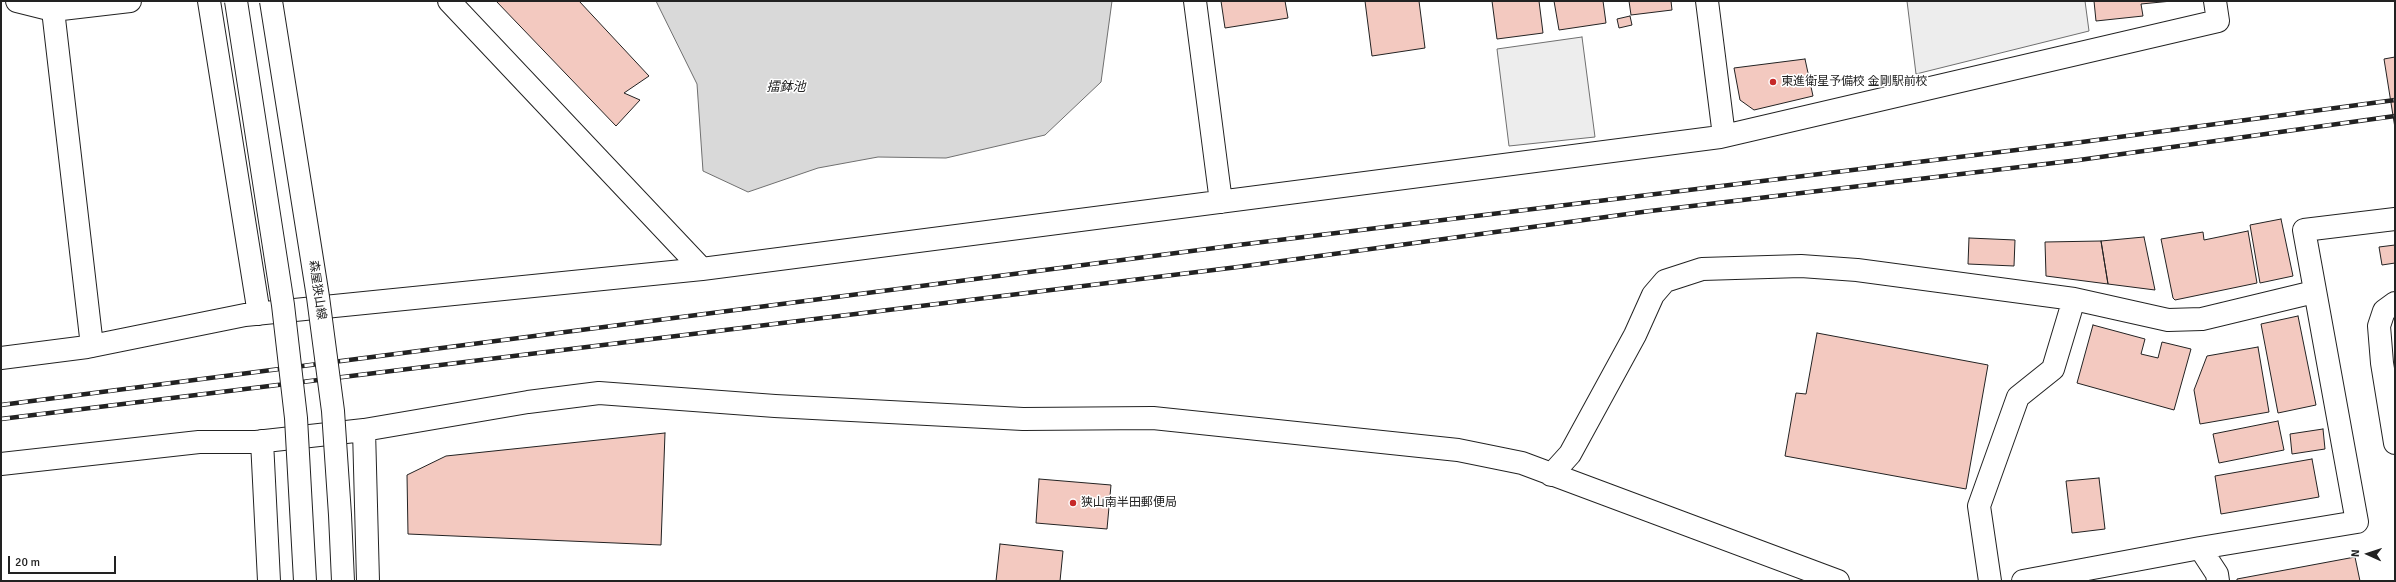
<!DOCTYPE html>
<html>
<head>
<meta charset="utf-8">
<style>
  body { margin:0 }
  #map { position:relative; width:2396px; height:582px; overflow:hidden; background:#fff; font-family:Signika,sans-serif }
  canvas { display:block }
  .frame { position:absolute; inset:0; border:2px solid #222; pointer-events:none }
  .north { position:absolute; left:2348px; top:534px; width:40px; height:40px; -webkit-text-stroke:3px #fff; paint-order:stroke; rotate:273deg; font-size:11px; font-weight:700; line-height:16px; text-align:center; color:#222 }
  .north::after { content:''; display:block; margin:auto; width:14px; height:18px; background:#222; clip-path:polygon(50% 0,100% 100%,50% 72%,0 100%) }
  .scale { position:absolute; left:8px; top:556px; width:108px; height:18px; box-sizing:border-box; border:2px solid #222; border-top:0; padding-left:5px; font-size:12px; line-height:14px; white-space:nowrap; color:#222; -webkit-text-stroke:3px #fff; paint-order:stroke }
</style>
</head>
<body>
<div id="map">
<canvas width="2396" height="582"></canvas>
<div class="frame"></div>
<div class="north">N</div>
<div class="scale">20 m</div>
</div>
<script>
const context = document.querySelector('canvas').getContext('2d');
context.lineJoin = 'round';
function fill(path, color) { context.fillStyle = color; context.fill(path, 'evenodd'); }
const shape = rows => new Path2D(rows.map(r => 'M' + r).join(''));
function strokePath(path, color, width, dash) { context.strokeStyle = color; context.lineWidth = width; context.lineCap = dash ? 'butt' : 'round'; context.setLineDash(dash || []); context.stroke(path); }
function label(font, color, halo, rows, align = 'center') {
  context.font = font + ' Signika,"Noto Sans JP",sans-serif'; context.lineWidth = 3; context.setLineDash([]); context.textBaseline = 'middle'; context.strokeStyle = halo; context.fillStyle = color; for (const [text, x, y, turn = 0] of rows) {
    context.save(); context.translate(x, y); context.rotate((+turn || 0) * Math.PI / 180); context.textAlign = isNaN(turn) ? turn : align; if (halo) context.strokeText(text, 0, 0); context.fillText(text, 0, 0); context.restore();
  }
}
const parking = shape([
  [1907,1,2085,1,2089,31,1916,74,1907,1],
  [1582,37,1595,137,1509,146,1497,49,1582,37]
]);
const water = shape([
  [656,1,1112,1,1101,82,1045,135,946,158,878,157,818,168,748,192,703,171,697,84,656,1]
]);
const building = shape([
  [496,1,579,1,649,76,624,93,640,100,616,126,496,1],
  [1221,1,1285,1,1288,18,1225,28,1221,1],
  [1365,1,1419,1,1425,48,1372,56,1365,1],
  [1492,1,1539,1,1543,33,1497,39,1492,1],
  [1554,1,1603,1,1606,23,1559,30,1554,1],
  [1629,1,1671,1,1672,10,1631,15,1629,1],
  [2094,1,2172,1,2141,4,2143,16,2096,21,2094,1],
  [1630,16,1632,25,1619,28,1617,19,1630,16],
  [2395,57,2395,128,2384,59,2395,57],
  [1805,59,1813,96,1754,110,1740,100,1734,68,1805,59],
  [2281,219,2293,276,2260,283,2250,225,2281,219],
  [2248,231,2257,283,2175,300,2173,298,2161,239,2203,232,2204,240,2248,231],
  [2144,237,2155,290,2108,284,2101,241,2144,237],
  [1969,238,2015,240,2014,266,1968,264,1969,238],
  [2101,241,2108,284,2046,276,2045,242,2101,241],
  [2395,245,2395,263,2382,265,2379,247,2395,245],
  [2298,316,2316,405,2278,413,2261,324,2298,316],
  [2093,325,2145,339,2141,354,2158,358,2162,342,2191,349,2174,410,2077,383,2093,325],
  [1817,333,1988,365,1966,489,1785,456,1796,393,1806,394,1817,333],
  [2258,347,2269,412,2200,424,2194,390,2207,356,2258,347],
  [2278,421,2284,450,2219,463,2213,434,2278,421],
  [2323,429,2325,449,2292,454,2290,434,2323,429],
  [665,433,661,545,408,534,407,475,446,456,665,433],
  [2312,459,2319,497,2221,514,2215,476,2312,459],
  [2099,478,2105,529,2072,533,2066,481,2099,478],
  [1039,479,1111,485,1107,529,1036,523,1039,479],
  [1000,544,1063,551,1060,581,996,581,1000,544],
  [2355,557,2360,581,2237,581,2237,579,2355,557]
]);
const minor = shape([
  [17,1,53,10,130,1],
  [209,1,259,314],
  [449,1,702,269],
  [1195,1,1221,202],
  [1707,1,1724,136],
  [53,10,92,346],
  [2395,303,2384,311,2379,326,2382,363,2395,443],
  [1,358,87,347,245,315,702,269,1720,137,2218,21,2215,1],
  [364,430,368,581],
  [262,441,269,581],
  [1,464,199,442,256,442,364,430,528,402,599,393,775,406,1023,419,1153,418,1458,450,1522,463,1838,581],
  [1551,475,1570,454,1635,335,1653,295,1665,281,1702,269,1801,266,1857,270,2074,299,2168,320,2202,319,2314,292],
  [2200,548,2357,522,2304,230,2395,219],
  [1990,581,1979,506,2018,397,2053,369,2074,299],
  [2023,581,2200,548,2217,574,2218,581]
]);
const rail = shape([
  [1,405,1238,245,2082,142,2395,100],
  [1,419,1238,267,1650,211,2079,160,2395,116]
]);
const majorBridge = shape([
  [236,1,283,305,296,418,305,581],
  [271,1,318,297,333,411,340,515,343,581]
]);
const markers = [
  [1773,82,4,"#c62828"],
  [1073,503,4,"#c62828"]
];
const poiNames = [
  ["東進衛星予備校 金剛駅前校",1781,82],
  ["狭山南半田郵便局",1081,503]
];
const streetNames = [
  ["森屋狭山線",317,290,82]
];
const waterNames = [
  ["擂鉢池",786,88]
];
fill(parking, '#ededed');
strokePath(parking, '#6f6f6f', 1);
fill(water, '#d9d9d9');
strokePath(water, '#6f6f6f', 1);
fill(building, '#f3c9c0');
strokePath(building, '#222', 1);
strokePath(minor, '#222', 24);
strokePath(minor, '#fff', 22);
strokePath(rail, '#222', 4.5);
strokePath(rail, '#fff', 3, [9]);
strokePath(majorBridge, '#222', 24, []);
strokePath(majorBridge, '#fff', 22);
for (const [x, y, r, color] of markers) { const dot = new Path2D(); dot.arc(x, y, r, 0, 2 * Math.PI); context.fillStyle = color; context.fill(dot); strokePath(dot, '#fff', 1.5); }
label('12px', '#222', '#fff', poiNames, 'left');
label('12px', '#222', '#fff', streetNames);
label('italic 13px', '#222', '#fff', waterNames);
</script>
</body>
</html>
